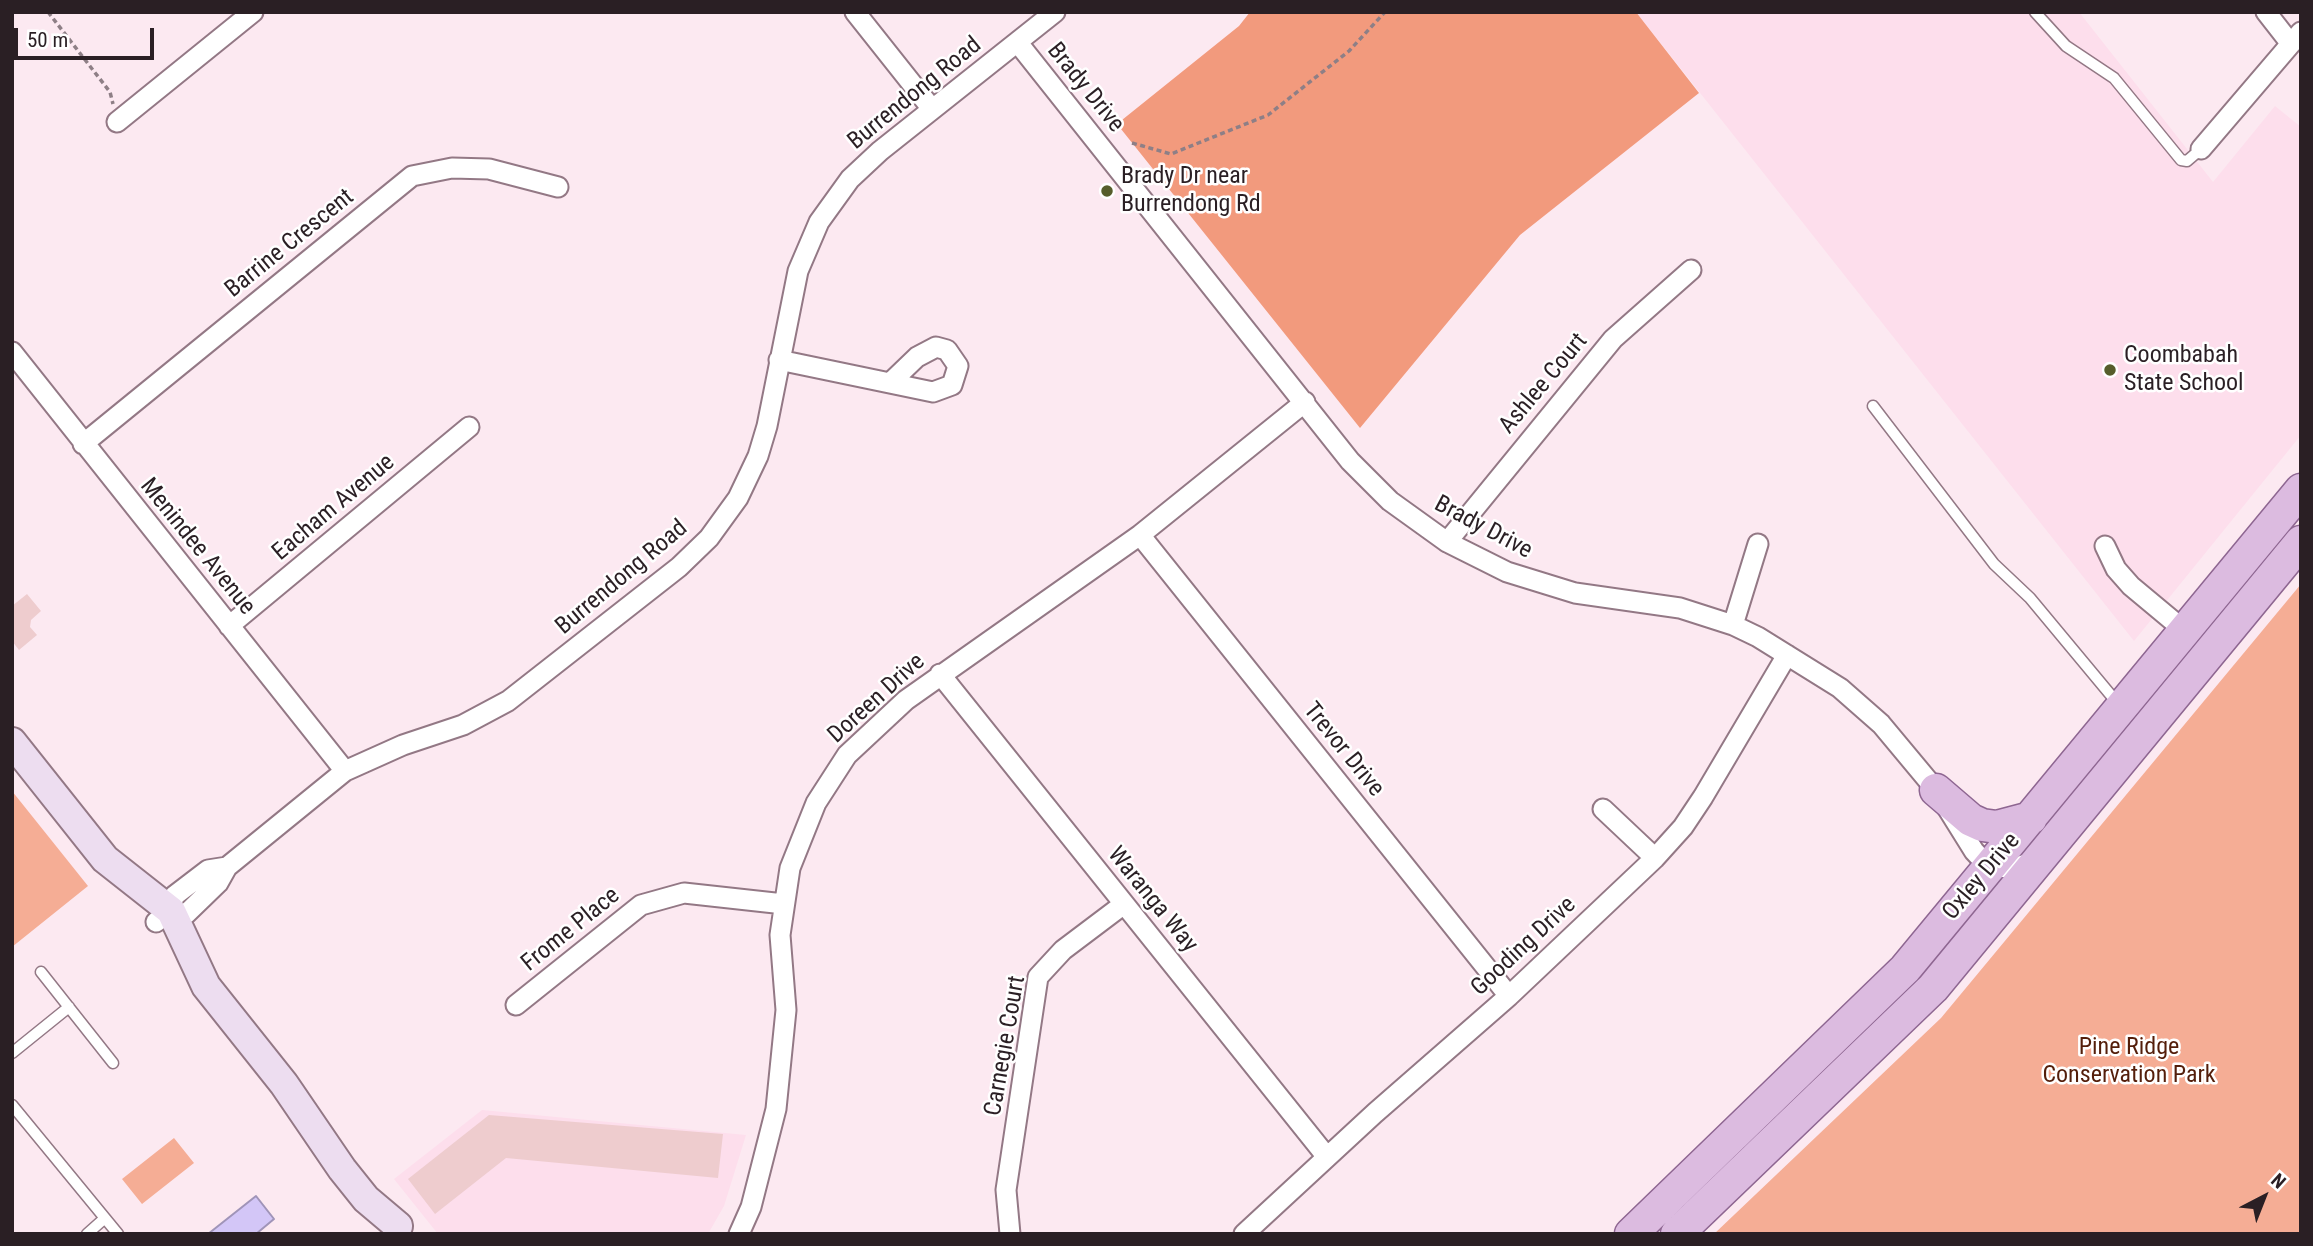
<!DOCTYPE html>
<html>
<head>
<meta charset="utf-8">
<style>
  body { margin:0 }
  #map { position:relative; width:2313px; height:1246px; overflow:hidden; background:#fce9f1; font-family:"Roboto Condensed",sans-serif }
  canvas { display:block }
  .frame { position:absolute; inset:0; border:14px solid #2a1f24; pointer-events:none }
  .north { position:absolute; left:2229px; top:1162px; width:70px; height:70px; -webkit-text-stroke:5px #fff; paint-order:stroke; rotate:42deg; font-size:19px; font-weight:700; line-height:28px; text-align:center; color:#2a1f24 }
  .north::after { content:''; display:block; margin:auto; width:24px; height:32px; background:#2a1f24; clip-path:polygon(50% 0,100% 100%,50% 72%,0 100%) }
  .scale { position:absolute; left:14px; top:28px; width:140px; height:32px; box-sizing:border-box; border:4px solid #2a1f24; border-top:0; padding-left:9px; font-size:21px; line-height:24px; white-space:nowrap; color:#2a1f24; -webkit-text-stroke:5px #fff; paint-order:stroke }
</style>
</head>
<body>
<div id="map">
<canvas width="2313" height="1246"></canvas>
<div class="frame"></div>
<div class="north">N</div>
<div class="scale">50 m</div>
</div>
<script>
const context = document.querySelector('canvas').getContext('2d');
context.lineJoin = 'round';
function fill(path, color) { context.fillStyle = color; context.fill(path, 'evenodd'); }
const shape = rows => new Path2D(rows.map(r => 'M' + r).join(''));
function strokePath(path, color, width, dash) { context.strokeStyle = color; context.lineWidth = width; context.lineCap = dash ? 'butt' : 'round'; context.setLineDash(dash || []); context.stroke(path); }
function label(font, color, halo, rows, align = 'center') {
  context.font = font + ' "Roboto Condensed",sans-serif'; context.lineWidth = 5; context.setLineDash([]); context.textBaseline = 'middle'; context.strokeStyle = halo; context.fillStyle = color; for (const [text, x, y, turn = 0] of rows) {
    context.save(); context.translate(x, y); context.rotate((+turn || 0) * Math.PI / 180); context.textAlign = isNaN(turn) ? turn : align; if (halo) context.strokeText(text, 0, 0); context.fillText(text, 0, 0); context.restore();
  }
}
const built = shape([
  [1636,12,2079,12,2213,182,2275,106,2301,127,2301,435,2134,641],
  [482,1110,746,1135,724,1206,708,1234,438,1234,394,1179]
]);
const green = shape([
  [2301,584,2301,1234,1714,1234,1941,1018],
  [12,791,88,886,12,947],
  [174,1138,194,1163,142,1204,122,1179]
]);
const forest = shape([
  [1250,12,1636,12,1699,93,1520,235,1360,428,1117,124,1239,26]
]);
const water = shape([
  [256,1196,274,1219,256,1234,208,1234,256,1196]
]);
const building = shape([
  [27,594,41,611,31,620,30,627,37,635,19,650,12,641,12,606],
  [489,1115,723,1134,718,1178,506,1158,435,1214,408,1179]
]);
const path = shape([
  [48,12,110,92,113,104],
  [1132,143,1171,154,1268,115,1349,51,1385,12]
]);
const lane = shape([
  [2035,12,2066,46,2114,78,2181,160,2187,161,2201,149],
  [1873,406,1994,564,2030,598,2119,705],
  [41,972,113,1063],
  [12,1053,69,1007],
  [12,1105,118,1234],
  [87,1234,105,1218]
]);
const street = shape([
  [855,12,932,109],
  [2266,12,2291,44],
  [1018,43,1350,461,1390,501,1447,542,1507,572,1575,593,1680,608,1733,625,1758,637,1840,688,1881,724,1936,790,1974,851,1990,868,2017,867,2035,861],
  [117,122,253,12],
  [2201,149,2301,32],
  [12,352,345,771],
  [779,360,933,392,952,385,958,366,947,350,936,347,917,357,891,382],
  [83,444,412,176,452,168,489,169,558,187],
  [1140,535,1509,996],
  [1447,542,1613,339,1691,270],
  [2105,546,2116,569,2131,586,2185,631],
  [1733,625,1758,544],
  [229,626,469,427],
  [940,674,1327,1157],
  [1603,809,1655,858],
  [171,911,186,914,218,883,227,867,345,771,403,745,463,725,508,701,679,567,709,538,738,498,758,456,767,426,798,271,819,222,850,179,880,151,1055,12],
  [156,922,171,911,174,896,208,870,227,867],
  [516,1005,641,905,684,893,784,904],
  [739,1234,751,1207,776,1109,786,1010,780,935,790,868,816,803,847,755,906,700,1140,535,1305,402],
  [1010,1234,1006,1190,1038,977,1063,950,1124,904],
  [1244,1234,1375,1113,1509,996,1655,858,1683,827,1703,797,1787,655]
]);
const secondary = shape([
  [12,742,105,859,171,911,206,986,284,1084,342,1169,366,1199,398,1226]
]);
const primary = shape([
  [1936,790,1971,820,1982,825,1997,827,2031,818],
  [1631,1234,1905,969,2301,490],
  [1677,1234,1933,988,2301,542]
]);
const markers = [
  [1107,191,7,"#565d2b"],
  [2110,370,7,"#565d2b"]
];
const streetNames = [
  ["Brady Drive",1085,88,51],
  ["Burrendong Road",915,94,-39],
  ["Barrine Crescent",290,244,-39],
  ["Ashlee Court",1544,384,-50],
  ["Eacham Avenue",334,508,-40],
  ["Brady Drive",1483,528,28],
  ["Menindee Avenue",197,547,51],
  ["Burrendong Road",622,578,-40],
  ["Doreen Drive",877,699,-42],
  ["Trevor Drive",1343,750,51],
  ["Oxley Drive",1982,877,-50],
  ["Waranga Way",1152,900,51],
  ["Frome Place",571,930,-39],
  ["Gooding Drive",1524,947,-43],
  ["Carnegie Court",1006,1046,-80]
];
const poiNames = [
  ["Brady Dr near",1121,177],
  ["Burrendong Rd",1121,205],
  ["Coombabah",2124,356],
  ["State School",2124,384]
];
const parkNames = [
  ["Pine Ridge",2129,1048],
  ["Conservation Park",2129,1076]
];
fill(built, '#fddeec');
fill(green, '#f5ad95');
fill(forest, '#f29a7d');
fill(water, '#d3c6f7');
strokePath(water, '#a094b8', 2);
fill(building, '#eeccce');
strokePath(lane, '#937885', 13);
strokePath(street, '#937885', 23);
strokePath(secondary, '#937885', 32);
strokePath(primary, '#8e6691', 35);
strokePath(path, '#8e7f86', 3.5, [5, 3.5]);
strokePath(lane, '#fff', 10);
strokePath(street, '#fff', 19);
strokePath(secondary, '#edddf0', 28);
strokePath(primary, '#dcbbe0', 32);
for (const [x, y, r, color] of markers) { const dot = new Path2D(); dot.arc(x, y, r, 0, 2 * Math.PI); context.fillStyle = color; context.fill(dot); strokePath(dot, '#fff', 2.5); }
label('24px', '#2a1f24', '#fff', streetNames);
label('24px', '#2a1f24', '#fff', poiNames, 'left');
label('24px', '#541e0a', '#fff', parkNames);
</script>
</body>
</html>
